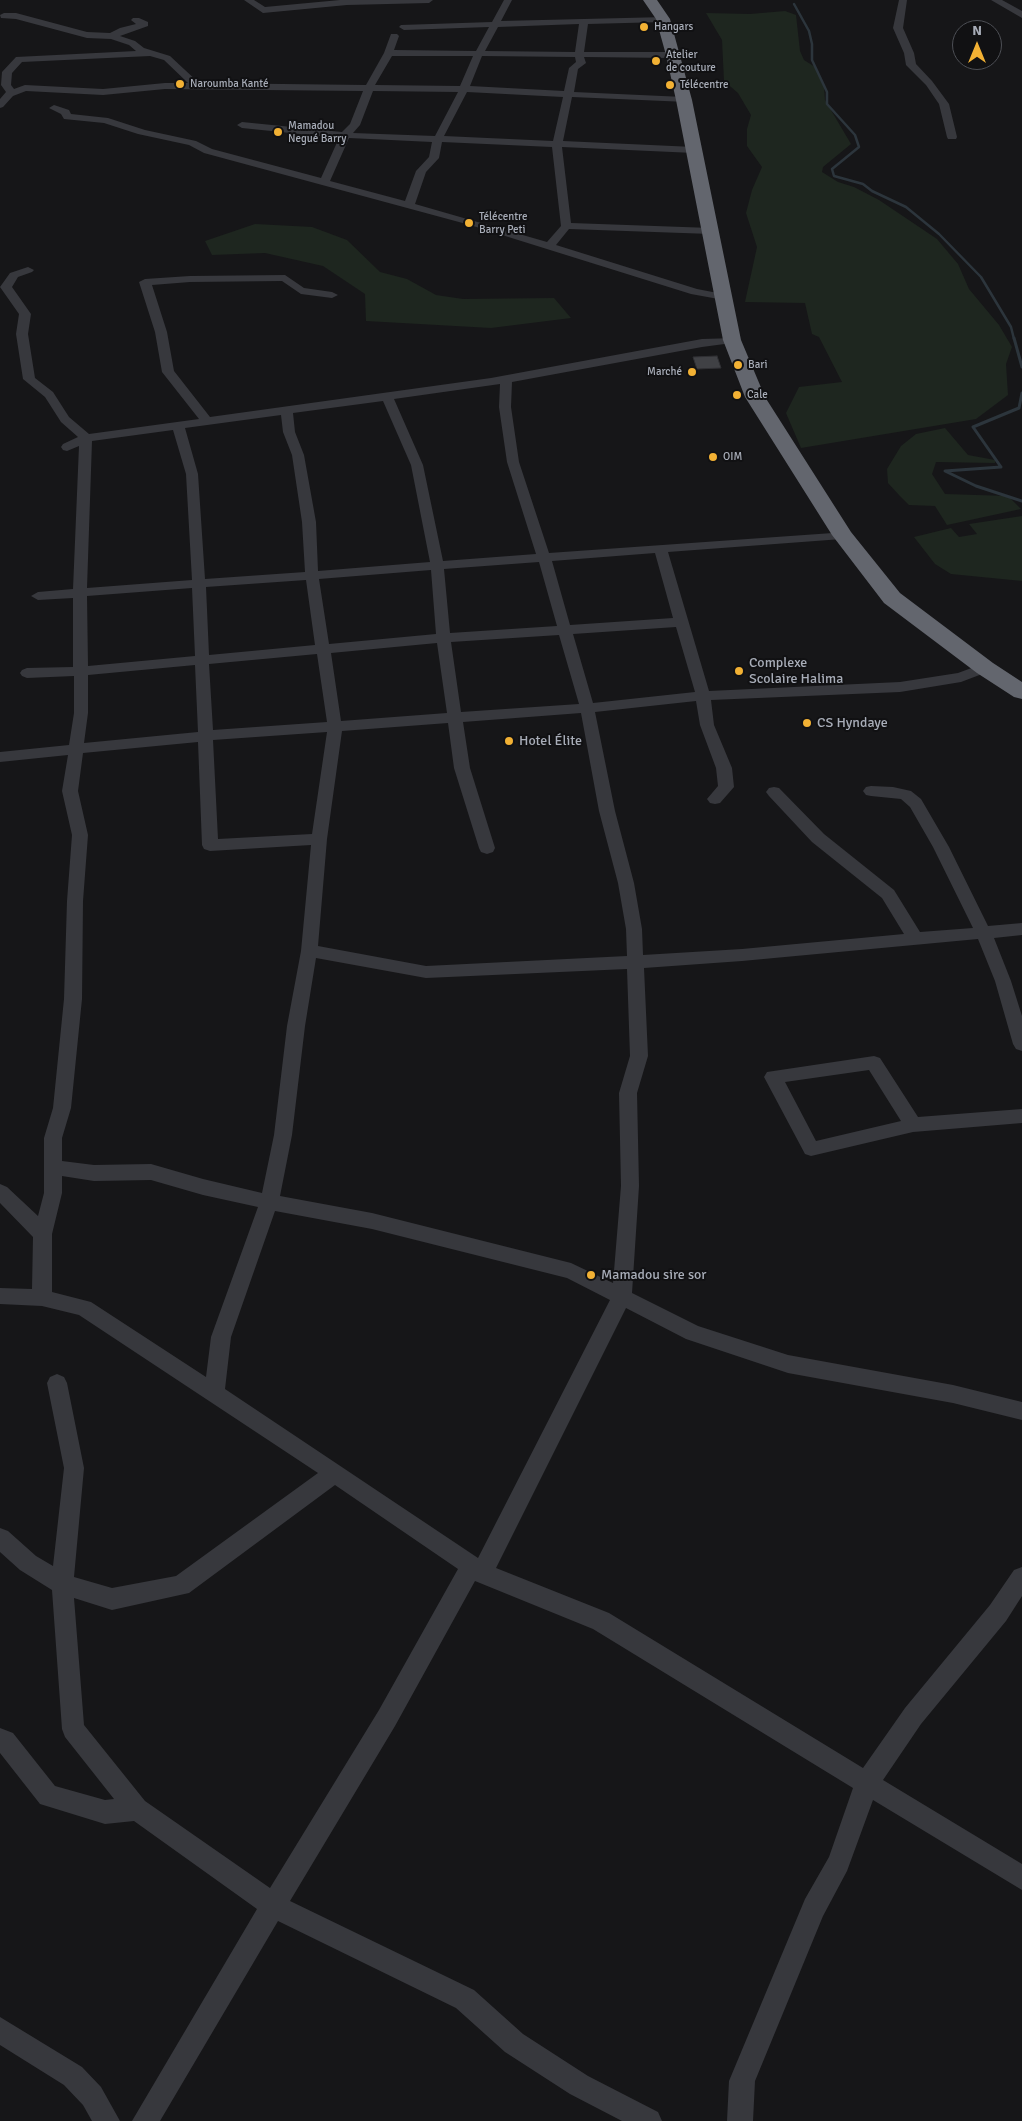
<!DOCTYPE html>
<html>
<head>
<meta charset="utf-8">
<style>
  body { margin:0 }
  #map { position:relative; width:1022px; height:2121px; overflow:hidden; background:#161618; font-family:Signika,sans-serif }
  canvas { display:block }
  .north { position:absolute; left:952px; top:20px; width:50px; height:50px; box-sizing:border-box; background:#111113; border:1px solid #4d4f55; border-radius:50%; rotate:0deg; font-size:14px; font-weight:700; line-height:20px; text-align:center; color:#a8adb8 }
  .north::after { content:''; display:block; margin:auto; width:18px; height:22px; background:#f2b134; clip-path:polygon(50% 0,100% 100%,50% 72%,0 100%) }
</style>
</head>
<body>
<div id="map">
<canvas width="1022" height="2121"></canvas>
<div class="north">N</div>
</div>
<script>
const context = document.querySelector('canvas').getContext('2d');
context.lineJoin = 'round';
function fill(path, color) { context.fillStyle = color; context.fill(path, 'evenodd'); }
const shape = rows => new Path2D(rows.map(r => 'M' + r).join(''));
function strokePath(path, color, width, dash) { context.strokeStyle = color; context.lineWidth = width; context.lineCap = dash ? 'butt' : 'round'; context.setLineDash(dash || []); context.stroke(path); }
function label(font, color, halo, rows, align = 'center') {
  context.font = font + ' Signika,sans-serif'; context.lineWidth = 4; context.setLineDash([]); context.textBaseline = 'middle'; context.strokeStyle = halo; context.fillStyle = color; for (const [text, x, y, turn = 0] of rows) {
    context.save(); context.translate(x, y); context.rotate((+turn || 0) * Math.PI / 180); context.textAlign = isNaN(turn) ? turn : align; if (halo) context.strokeText(text, 0, 0); context.fillText(text, 0, 0); context.restore();
  }
}
const green = shape([
  [785,11,796,15,800,51,804,60,815,67,824,87,825,100,851,144,823,167,822,172,838,182,854,187,879,200,937,239,958,264,969,289,999,325,1012,347,1006,364,1008,395,976,419,801,448,786,413,799,387,842,382,819,337,812,334,805,303,745,302,757,247,746,213,752,190,762,167,747,146,747,129,751,115,738,93,724,81,722,40,706,13,750,14],
  [255,224,312,227,347,240,380,272,407,279,436,295,463,299,554,298,571,318,491,328,366,321,365,294,323,266,265,253,212,255,205,241],
  [945,428,968,455,995,460,995,463,936,462,932,474,945,494,1008,496,1021,509,947,525,935,506,909,505,899,495,888,483,887,469,901,446,916,434],
  [1022,516,1022,581,951,574,935,564,914,537,951,528,959,537,977,534,969,524]
]);
const streamFar1 = shape([
  [794,4,809,31,812,44,812,60,827,92,827,104,855,135,859,147,832,169,834,176,863,184,872,191,906,207,939,234,981,277,1011,327,1014,339]
]);
const stream = shape([
  [1014,338,1022,367],
  [1022,393,1019,408,973,427,1001,467,945,471,976,486,1022,501]
]);
const building = shape([
  [717,356,721,368,697,369,693,357,717,356]
]);
const street = shape([
  [244,0,254,0,265,7,340,0,433,0,429,3,347,5,263,13,244,0],
  [504,0,512,0,501,21,666,17,668,19,663,22,588,24,584,52,673,52,678,55,673,58,584,57,586,63,578,69,574,92,684,97,689,100,687,102,572,97,563,141,694,147,699,150,694,153,562,147,571,223,711,228,716,231,711,234,569,229,556,245,697,289,728,295,730,297,728,299,724,300,691,294,470,225,204,153,189,145,138,134,104,123,64,119,61,114,49,108,54,105,69,110,71,114,108,118,145,130,196,141,212,149,321,178,339,138,242,128,237,125,242,122,342,132,350,124,363,91,165,89,103,95,26,91,13,96,3,107,0,108,0,99,6,92,1,85,2,72,16,57,136,51,129,45,111,39,87,38,16,19,1,18,0,15,4,13,16,13,87,32,110,33,120,28,136,24,131,20,133,18,139,18,148,22,148,26,120,36,135,41,144,48,170,56,199,83,366,85,384,53,391,34,397,34,399,36,394,50,476,51,489,27,404,30,399,27,401,25,492,22,504,0],
  [579,24,575,52,485,51,498,27,579,24],
  [150,56,164,60,188,83,165,83,103,89,25,85,14,89,11,85,12,73,22,62,150,56],
  [392,56,473,56,460,86,375,85,392,56],
  [482,56,575,57,576,62,569,68,564,91,470,86,482,56],
  [373,91,458,92,435,136,353,133,360,125,373,91],
  [467,92,563,97,553,141,444,136,467,92],
  [349,138,432,142,429,157,416,171,405,201,330,181,349,138],
  [442,142,552,147,561,226,547,242,415,204,426,172,439,158,442,142],
  [899,0,907,0,903,28,914,53,916,64,932,81,949,104,957,137,956,139,948,139,947,137,939,104,926,85,906,65,904,53,893,28,899,0],
  [991,0,1002,0,1022,11,1022,18,991,0],
  [28,267,34,270,32,272,18,277,12,287,31,314,28,334,35,378,53,392,69,417,89,434,199,419,162,372,155,332,139,282,145,279,190,276,285,275,304,288,332,292,338,295,332,298,301,294,282,281,190,282,152,285,167,332,174,371,210,417,491,378,702,339,736,338,738,340,736,342,732,343,702,347,512,382,511,407,519,462,549,553,847,532,849,535,842,539,668,552,709,691,900,682,958,673,985,663,990,665,992,668,990,671,961,682,900,692,711,700,714,725,732,768,734,787,720,803,715,804,710,803,707,799,718,786,716,768,700,725,696,701,595,712,615,811,634,883,642,929,643,955,742,949,904,934,882,898,812,842,769,796,766,792,769,788,774,787,779,788,824,834,894,890,920,932,973,928,933,847,910,807,901,799,871,796,866,795,863,791,866,787,871,786,893,787,911,791,921,799,949,847,988,926,1022,923,1022,935,994,938,1011,981,1022,1016,1022,1051,1016,1049,1013,1044,995,981,978,939,742,961,644,968,648,1056,637,1093,639,1186,632,1293,698,1326,788,1355,953,1385,1022,1402,1022,1420,953,1403,788,1373,686,1339,626,1308,496,1568,609,1613,863,1768,905,1708,990,1605,1014,1570,1022,1567,1022,1596,1006,1621,921,1724,883,1780,1022,1864,1022,1890,873,1800,847,1871,823,1916,755,2081,753,2121,727,2121,729,2081,805,1899,829,1857,853,1788,593,1629,475,1581,395,1726,290,1901,474,1990,523,2034,588,2076,658,2112,662,2121,622,2121,570,2094,505,2052,456,2008,278,1921,160,2121,132,2121,257,1909,134,1821,105,1824,40,1804,0,1753,0,1728,13,1733,55,1786,105,1800,114,1799,65,1737,62,1729,52,1590,20,1570,0,1552,0,1528,8,1531,36,1556,53,1566,64,1468,47,1383,50,1377,57,1374,64,1377,67,1383,84,1468,74,1577,112,1588,176,1576,318,1473,79,1315,42,1306,0,1304,0,1288,32,1289,33,1237,0,1203,0,1184,7,1187,38,1216,44,1193,44,1138,53,1108,64,999,67,901,72,835,62,791,68,755,0,762,0,752,69,745,74,713,74,676,27,678,22,676,20,673,22,670,27,668,73,667,73,598,38,600,31,596,38,592,73,589,79,446,67,451,63,450,61,447,63,444,78,437,61,422,45,397,23,379,16,334,19,314,0,287,10,273,28,267],
  [500,384,499,407,507,462,536,554,443,561,423,465,394,399,500,384],
  [383,401,411,465,430,562,318,571,316,522,304,455,295,432,293,413,383,401],
  [281,415,283,432,292,455,302,522,305,572,205,579,198,474,185,428,281,415],
  [173,430,186,474,192,580,87,588,92,441,173,430],
  [655,553,673,618,570,625,552,561,655,553],
  [539,562,557,626,450,633,444,569,539,562],
  [431,570,436,634,329,644,319,579,431,570],
  [306,580,315,645,209,655,206,587,306,580],
  [192,588,195,656,88,666,87,596,192,588],
  [676,627,695,692,593,703,573,634,676,627],
  [559,635,579,704,461,712,451,642,559,635],
  [437,643,447,713,341,721,331,653,437,643],
  [317,654,327,722,213,730,209,664,317,654],
  [195,665,198,732,84,743,88,713,88,675,195,665],
  [581,713,599,811,618,883,626,929,627,956,426,966,318,946,327,839,342,731,448,723,454,768,479,848,481,852,487,854,493,852,495,848,470,768,463,722,581,713],
  [327,732,312,834,218,839,213,740,327,732],
  [198,742,202,845,204,849,210,851,311,845,301,951,287,1026,274,1135,262,1193,203,1179,151,1164,94,1165,62,1161,62,1138,71,1108,82,999,83,901,88,835,78,791,83,753,198,742],
  [316,958,426,978,627,969,630,1056,619,1093,621,1186,613,1283,571,1263,372,1213,280,1196,292,1135,305,1026,316,958],
  [62,1176,94,1181,151,1180,203,1195,258,1207,211,1337,206,1377,91,1302,52,1292,52,1234,62,1193,62,1176],
  [275,1211,372,1229,567,1278,610,1300,478,1558,225,1389,231,1337,275,1211],
  [335,1485,458,1569,379,1710,270,1888,145,1801,84,1725,74,1598,112,1610,189,1593,335,1485],
  [874,1056,880,1058,918,1117,1022,1109,1022,1123,913,1132,811,1156,805,1154,764,1077,767,1072,874,1056],
  [869,1070,901,1121,816,1141,785,1082,869,1070],
  [0,2017,82,2067,101,2087,120,2121,92,2121,83,2105,64,2085,0,2045,0,2017]
]);
const highway = shape([
  [643,0,657,0,670,19,692,100,741,340,765,397,851,532,900,593,993,663,1022,682,1022,699,1014,697,977,673,884,603,832,535,745,397,723,340,676,100,666,55,656,19,643,0]
]);
const markers = [
  [644,27,5,"#f2b134"],
  [656,61,5,"#f2b134"],
  [180,84,5,"#f2b134"],
  [670,85,5,"#f2b134"],
  [278,132,5,"#f2b134"],
  [469,223,5,"#f2b134"],
  [738,365,5,"#f2b134"],
  [692,372,5,"#f2b134"],
  [737,395,5,"#f2b134"],
  [713,457,5,"#f2b134"],
  [739,671,5,"#f2b134"],
  [807,723,5,"#f2b134"],
  [509,741,5,"#f2b134"],
  [591,1275,5,"#f2b134"]
];
const farPoinames = [
  ["Hangars",654,27],
  ["Atelier",666,55],
  ["de couture",666,68],
  ["Naroumba Kanté",190,84],
  ["Télécentre",680,85],
  ["Mamadou",288,126],
  ["Negué Barry",288,139],
  ["Télécentre",479,217],
  ["Barry Peti",479,230],
  ["Bari",748,365],
  ["Marché",682,372,"right"],
  ["Cale",747,395],
  ["OIM",723,457]
];
const poiNames = [
  ["Complexe",749,663],
  ["Scolaire Halima",749,679],
  ["CS Hyndaye",817,723],
  ["Hotel Élite",519,741],
  ["Mamadou sire sor",601,1275]
];
fill(green, '#1e261f');
strokePath(streamFar1, '#2c353c', 2.5);
strokePath(stream, '#2c353c', 3);
fill(building, '#404145');
strokePath(building, '#303034', 1);
fill(street, '#37383d');
fill(highway, '#63666e');
for (const [x, y, r, color] of markers) { const dot = new Path2D(); dot.arc(x, y, r, 0, 2 * Math.PI); context.fillStyle = color; context.fill(dot); strokePath(dot, '#111113', 2); }
label('11px', '#a8adb8', '#111113', farPoinames, 'left');
label('14px', '#a8adb8', '#111113', poiNames, 'left');
</script>
</body>
</html>
